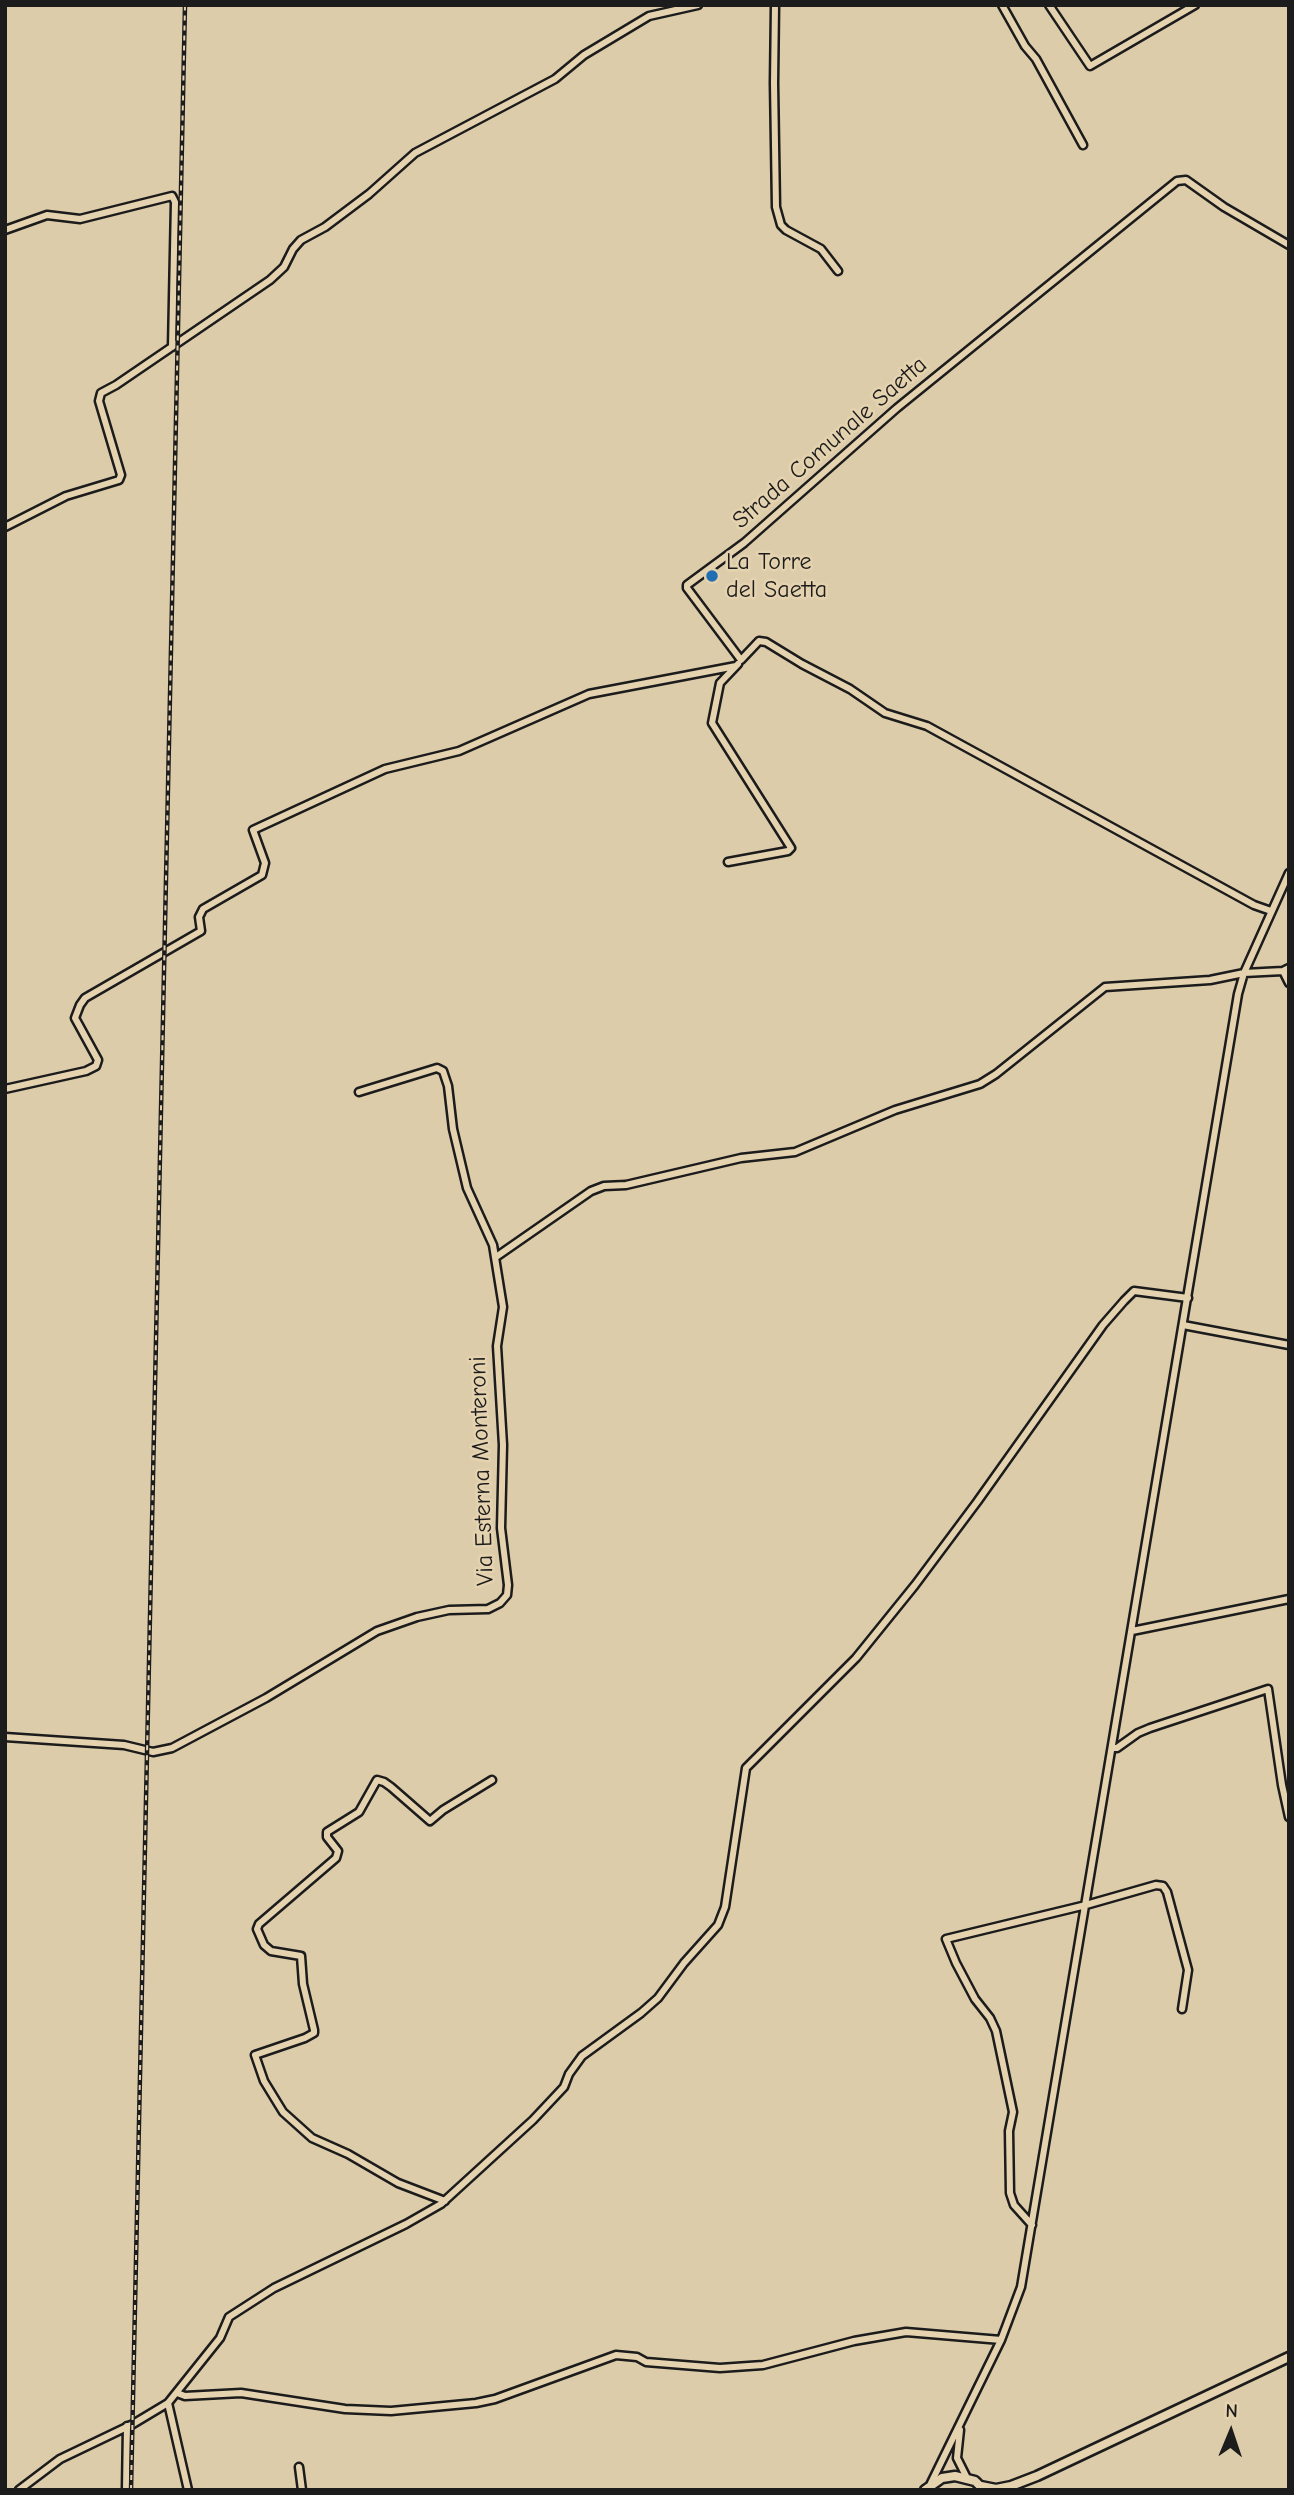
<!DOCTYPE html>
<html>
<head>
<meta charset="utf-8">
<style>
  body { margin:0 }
  #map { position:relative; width:1294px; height:2495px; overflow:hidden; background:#dca; font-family:"Comic Neue",sans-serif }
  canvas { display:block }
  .frame { position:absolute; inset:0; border:7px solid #1c1c1c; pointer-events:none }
  .north { position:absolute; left:1196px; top:2397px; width:70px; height:70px; -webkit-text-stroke:5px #e5d3b0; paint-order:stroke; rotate:2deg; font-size:19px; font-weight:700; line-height:28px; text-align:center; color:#1c1c1c }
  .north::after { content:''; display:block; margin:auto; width:24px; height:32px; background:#1c1c1c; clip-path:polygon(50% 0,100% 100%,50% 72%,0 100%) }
</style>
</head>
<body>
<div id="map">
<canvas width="1294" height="2495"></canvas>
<div class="frame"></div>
<div class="north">N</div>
</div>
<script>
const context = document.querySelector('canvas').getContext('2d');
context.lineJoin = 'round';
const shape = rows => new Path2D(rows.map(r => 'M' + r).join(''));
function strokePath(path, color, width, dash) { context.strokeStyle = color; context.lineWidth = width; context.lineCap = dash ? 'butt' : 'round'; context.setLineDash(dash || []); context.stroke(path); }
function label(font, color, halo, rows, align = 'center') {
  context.font = font + ' "Comic Neue",sans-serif'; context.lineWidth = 5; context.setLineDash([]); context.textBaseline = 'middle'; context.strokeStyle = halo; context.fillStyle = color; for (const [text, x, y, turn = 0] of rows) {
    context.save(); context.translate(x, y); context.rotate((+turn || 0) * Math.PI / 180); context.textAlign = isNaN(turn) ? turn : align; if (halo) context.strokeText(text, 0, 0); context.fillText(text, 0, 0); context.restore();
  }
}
const minor = shape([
  [775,5,774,83,776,207,781,225,786,230,821,249,838,271],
  [1002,5,1025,46,1036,59,1083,145],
  [1049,5,1090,66,1195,5],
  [5,230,47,215,80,219,172,196,175,202,172,347],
  [5,527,66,496,119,480,121,475,99,401,101,393,116,385,270,280,284,267,293,249,301,240,325,227,369,194,415,153,555,79,584,55,649,16,698,5],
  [728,862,788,851,791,848,712,723,720,683,738,664],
  [1271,911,1254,905,927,726,885,713,850,689,802,664,766,642,759,641,741,660,687,588,687,585,744,543,897,408,1177,181,1186,180,1224,207,1289,245],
  [1283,971,1289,983],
  [5,1089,86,1071,96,1066,98,1060,75,1018,80,1005,85,998,201,931,199,917,203,909,262,875,265,863,253,830,385,769,459,751,589,694,736,666],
  [496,1257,591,1191,604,1186,626,1185,741,1158,795,1152,895,1110,980,1084,996,1074,1105,987,1210,980,1244,973,1283,971,1289,968],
  [1183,1325,1289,1345],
  [1132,1631,1289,1599],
  [5,1737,124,1745,153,1752,172,1748,266,1698,377,1631,417,1617,449,1610,488,1609,500,1603,507,1595,508,1585,501,1528,503,1445,497,1346,503,1307,493,1245,467,1188,453,1129,448,1086,443,1071,437,1068,359,1092],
  [1112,1748,1117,1748,1138,1733,1150,1728,1268,1689,1282,1785,1289,1817],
  [445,2201,398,2183,348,2154,312,2138,283,2112,264,2081,255,2055,305,2038,314,2033,314,2030,303,1984,301,1956,271,1951,264,1945,257,1929,259,1924,336,1858,338,1851,327,1837,327,1832,359,1812,377,1780,384,1782,391,1787,430,1821,443,1810,492,1780],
  [1032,2225,1014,2205,1010,2193,1009,2131,1013,2112,996,2031,990,2018,975,1999,956,1963,946,1939,1086,1905,1156,1885,1163,1886,1167,1892,1188,1970,1182,2009],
  [177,2393,185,2396,241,2393,345,2409,391,2411,476,2403,495,2399,616,2355,637,2357,646,2362,720,2368,763,2365,854,2341,906,2332,1001,2340],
  [168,2403,188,2490],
  [960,2430,957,2458,967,2478],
  [299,2467,302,2490],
  [931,2483,1001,2340,1021,2287,1238,994,1244,973,1289,873],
  [19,2490,60,2459,133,2424,168,2403,220,2338,229,2317,274,2288,406,2224,441,2204,533,2120,564,2087,569,2074,582,2056,641,2013,658,1998,684,1963,718,1925,725,1907,746,1768,856,1658,915,1585,977,1502,1103,1325,1124,1301,1134,1291,1188,1298],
  [126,2490,127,2426]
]);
const major = shape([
  [981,2486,996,2489,1011,2486,1037,2476,1289,2357],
  [925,2490,942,2478,955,2476,975,2481,983,2489]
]);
const rail = shape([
  [131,2490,185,5]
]);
const markers = [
  [712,576,7,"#1f6fb2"]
];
const streetNames = [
  ["Strada Comunale Saetta",830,443,-41],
  ["Via Esterna Monteroni",482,1471,-92]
];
const poiNames = [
  ["La Torre",726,562],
  ["del Saetta",726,590]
];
strokePath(minor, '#1c1c1c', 11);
strokePath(major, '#1c1c1c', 13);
strokePath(minor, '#e5d3b0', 6);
strokePath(major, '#e5d3b0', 8);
strokePath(rail, '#1c1c1c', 4.5);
strokePath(rail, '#e5d3b0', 2, [5]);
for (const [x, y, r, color] of markers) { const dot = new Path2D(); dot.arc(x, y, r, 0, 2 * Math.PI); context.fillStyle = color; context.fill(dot); strokePath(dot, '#e5d3b0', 2.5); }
label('24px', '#1c1c1c', '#e5d3b0', streetNames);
label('24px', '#1c1c1c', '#e5d3b0', poiNames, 'left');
</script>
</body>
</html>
